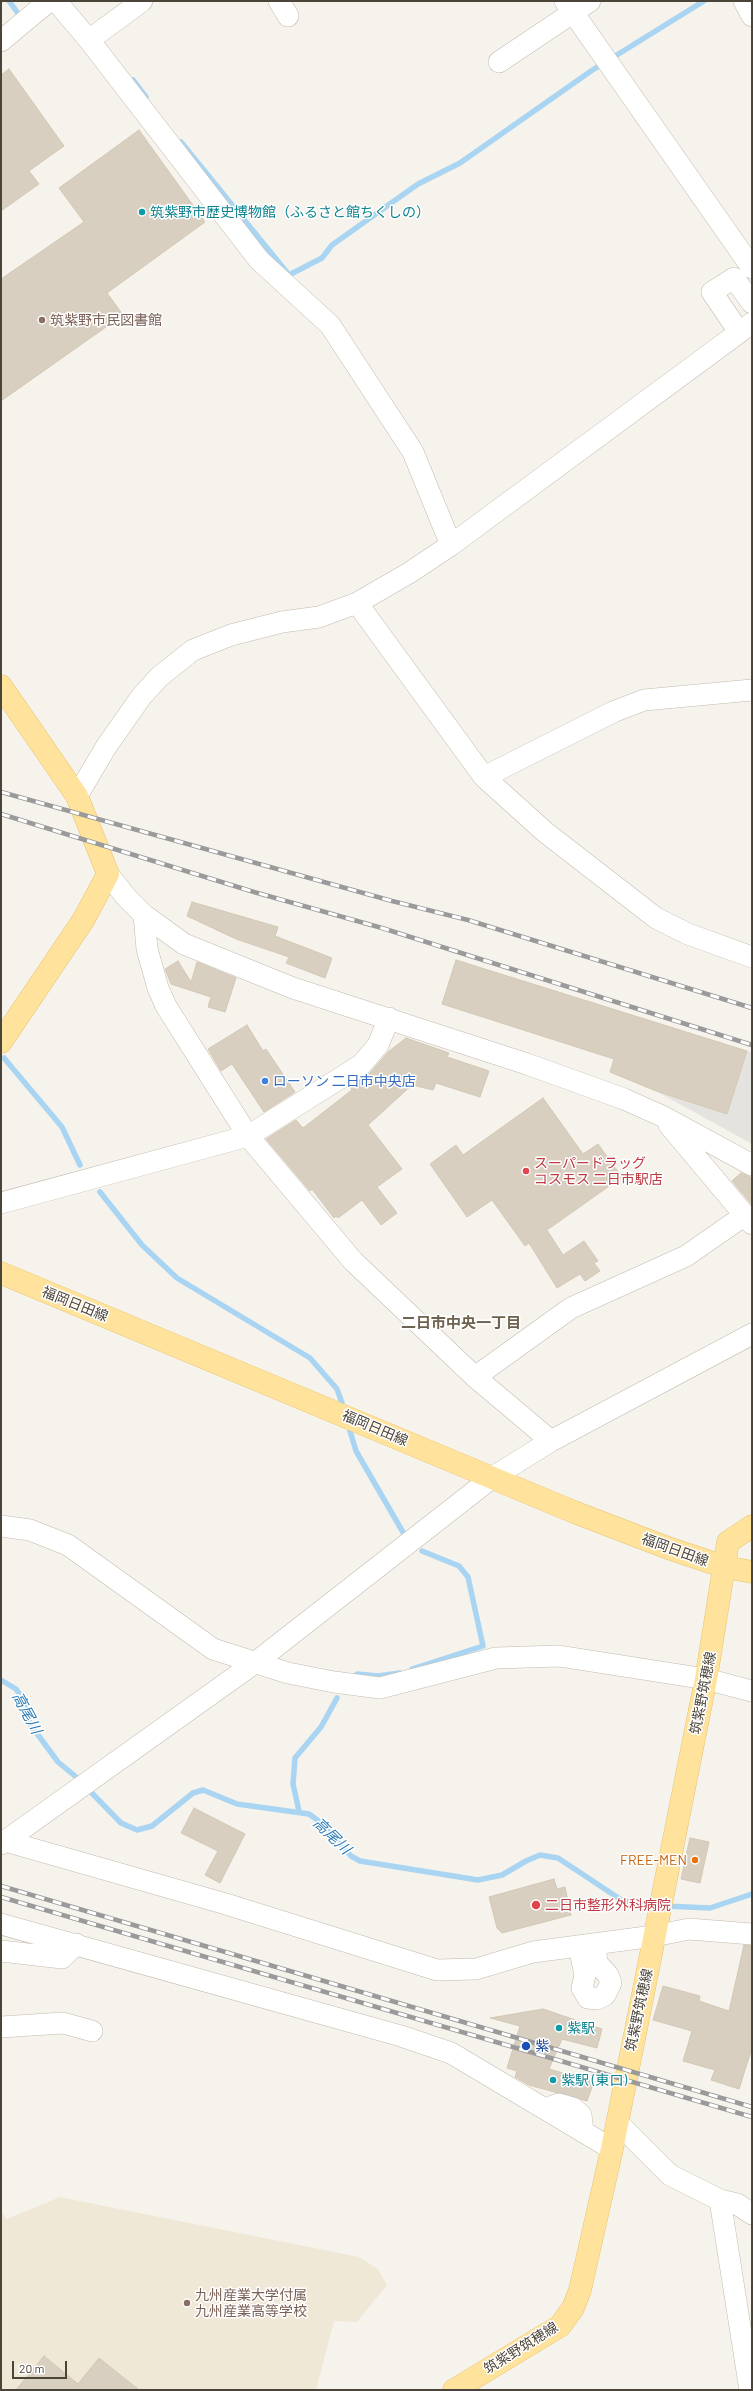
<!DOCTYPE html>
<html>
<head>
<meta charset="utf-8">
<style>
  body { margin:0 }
  #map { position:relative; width:753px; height:2391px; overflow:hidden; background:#f6f3ec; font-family:Barlow,sans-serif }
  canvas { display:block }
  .frame { position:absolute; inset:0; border:2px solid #4b4439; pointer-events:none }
  .scale { position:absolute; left:12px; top:2361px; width:55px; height:18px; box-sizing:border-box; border:2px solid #4b4439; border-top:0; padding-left:5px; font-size:12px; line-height:14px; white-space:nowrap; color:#4b4439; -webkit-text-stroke:3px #fff; paint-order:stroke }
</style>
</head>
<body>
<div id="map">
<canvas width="753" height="2391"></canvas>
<div class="frame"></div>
<div class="scale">20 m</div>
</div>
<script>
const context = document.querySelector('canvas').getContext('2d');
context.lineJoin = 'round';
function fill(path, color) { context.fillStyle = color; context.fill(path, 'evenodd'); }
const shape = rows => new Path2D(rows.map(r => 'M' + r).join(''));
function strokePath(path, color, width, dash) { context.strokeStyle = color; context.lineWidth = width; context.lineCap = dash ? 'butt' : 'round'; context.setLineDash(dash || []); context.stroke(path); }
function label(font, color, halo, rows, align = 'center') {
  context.font = font + ' Barlow,"Noto Sans JP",sans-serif'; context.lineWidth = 3; context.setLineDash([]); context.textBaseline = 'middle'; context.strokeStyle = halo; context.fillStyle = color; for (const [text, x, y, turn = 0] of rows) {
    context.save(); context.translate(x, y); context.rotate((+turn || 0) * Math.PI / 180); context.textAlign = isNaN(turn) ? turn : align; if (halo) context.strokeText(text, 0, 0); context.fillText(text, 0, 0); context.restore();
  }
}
const education = shape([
  [60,2197,359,2257,378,2269,387,2285,357,2322,334,2321,316,2390,1,2390,1,2212,7,2219]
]);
const parking = shape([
  [747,1051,752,1052,752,1144,656,1091,727,1114]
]);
const stream = shape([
  [9,1,17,12],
  [133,80,146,97],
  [181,142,289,275,322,258,332,245,418,184,460,163,591,71,704,1],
  [4,1058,62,1127,80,1165],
  [100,1192,142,1245,177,1278,310,1358,337,1389,342,1403],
  [350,1431,356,1451,404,1534],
  [412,1669,483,1646,468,1577,459,1566,422,1551],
  [357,1674,378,1676,400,1673],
  [1,1680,16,1689,26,1704,30,1724,58,1762,81,1781],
  [87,1788,121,1823,137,1830,152,1826,193,1793,203,1790,237,1804,309,1814,320,1822,351,1856,360,1861,478,1880,502,1875,526,1861,540,1855,558,1858,623,1901,657,1905],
  [299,1811,293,1784,295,1758,321,1727,337,1698],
  [665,1906,710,1908,752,1894]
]);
const building = shape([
  [9,69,64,146,29,171,39,184,1,211,1,75,9,69],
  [139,130,205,222,107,293,123,315,1,401,1,279,84,222,59,188,139,130],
  [192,902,278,927,275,936,332,958,325,978,286,963,289,957,236,939,187,916,192,902],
  [456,960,747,1051,727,1114,656,1091,610,1072,614,1059,442,1004,456,960],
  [178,961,191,982,197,962,236,978,225,1012,208,1007,211,997,171,984,165,969,178,961],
  [247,1025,263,1051,266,1049,295,1092,264,1112,232,1064,221,1071,208,1049,247,1025],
  [406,1038,449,1053,447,1057,489,1071,480,1097,436,1083,433,1090,412,1085,368,1125,402,1169,377,1187,397,1213,381,1225,362,1200,338,1218,336,1216,334,1218,312,1189,310,1191,266,1139,296,1120,303,1128,352,1090,350,1087,370,1073,388,1052,406,1038],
  [543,1098,583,1154,598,1144,622,1177,547,1230,563,1255,584,1241,598,1261,594,1263,600,1271,585,1281,580,1274,557,1288,529,1243,525,1246,492,1200,467,1217,430,1164,456,1145,463,1155,543,1098],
  [741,1173,752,1178,752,1205,732,1181,741,1173],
  [194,1808,245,1834,220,1883,205,1875,218,1851,181,1833,194,1808],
  [690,1838,709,1842,700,1883,681,1879,690,1838],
  [554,1879,557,1889,565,1887,571,1915,502,1933,497,1928,489,1897,554,1879],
  [744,1945,752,1946,752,2048,739,2089,711,2080,715,2070,683,2061,692,2031,653,2020,663,1986,700,1996,699,2001,729,2011,744,1945],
  [543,2009,602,2029,597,2048,562,2039,549,2069,594,2082,587,2101,529,2085,515,2077,517,2071,507,2068,520,2026,490,2018,543,2009],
  [44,2356,78,2384,99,2358,139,2390,16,2390,44,2356]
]);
const minor = shape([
  [56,1,89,40,259,260,330,325,413,452,451,545],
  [279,1,288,16],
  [565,1,752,268],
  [744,1,752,16],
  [89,40,142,1],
  [1,41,49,1],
  [499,62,590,1],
  [739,332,712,292,734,278,752,303],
  [357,603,484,777,545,832,656,918,688,934,752,957],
  [484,777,613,712,644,700,752,690],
  [77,796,106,747,141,697,159,677,193,650,231,635,282,622,319,617,357,603,409,573,451,545,752,323],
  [108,874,126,897,144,915,184,944,293,988,527,1064,624,1099,662,1116,752,1165],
  [144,915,147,949,158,988,166,1006,248,1136,353,1261,475,1377,551,1441],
  [669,1125,752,1224],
  [1,1203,248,1136,361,1065,378,1045,389,1018],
  [475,1377,571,1308,686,1256,745,1215],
  [1,1526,30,1530,68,1545,213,1649,288,1673,334,1682,380,1688,496,1658,559,1656,706,1679,752,1691],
  [5,1841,226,1904,437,1970,476,1969,533,1952,654,1936,689,1929,752,1934],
  [1,1844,256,1662,493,1477,551,1441,752,1334],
  [1,1924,401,2036,451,2053,612,2149],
  [579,1946,585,1975,582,1988,588,1998,597,1999,605,1995,611,1983,608,1975,597,1963,595,1944],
  [1,1951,62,1958,76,1944],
  [1,2027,63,2023,92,2031],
  [549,2111,553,2106,559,2104,573,2108,581,2115,583,2132],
  [617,2122,670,2175,720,2200,737,2204,752,2214],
  [720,2200,750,2390]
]);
const major = shape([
  [1,686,77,796,108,874,84,919,1,1042],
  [1,1273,574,1512,668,1548,725,1567,752,1572],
  [454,2390,560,2326,573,2308,580,2290,612,2149,706,1679,728,1542,752,1526]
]);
const rail = shape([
  [1,792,392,901,468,920,752,1008],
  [1,814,254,892,382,928,752,1045],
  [1,1886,752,2107],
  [1,1897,752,2117]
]);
const markers = [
  [142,212,4,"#0f9aa8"],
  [42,320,4,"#8d6e63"],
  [265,1081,4,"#3f7fe0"],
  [526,1171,4,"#e0444e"],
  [695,1860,4,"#e8710a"],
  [536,1905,5,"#e0444e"],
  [559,2028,4,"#0f9aa8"],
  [526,2046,5,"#1a4fb4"],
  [553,2080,4,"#0f9aa8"],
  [187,2303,4,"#8d6e63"]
];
const cultureNames = [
  ["筑紫野市歴史博物館（ふるさと館ちくしの）",150,212],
  ["紫駅",567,2028],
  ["紫駅 (東口)",561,2080]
];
const educationNames = [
  ["筑紫野市民図書館",50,320],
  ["九州産業大学付属",195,2295],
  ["九州産業高等学校",195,2311]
];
const shopNames = [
  ["ローソン 二日市中央店",273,1081]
];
const healthNames = [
  ["スーパードラッグ",534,1163],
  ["コスモス 二日市駅店",534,1179],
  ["二日市整形外科病院",545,1905]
];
const streetNames = [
  ["福岡日田線",75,1304,22],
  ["福岡日田線",375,1428,23],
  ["福岡日田線",675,1550,20],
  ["筑紫野筑穂線",703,1693,-79],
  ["筑紫野筑穂線",639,2010,-78],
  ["筑紫野筑穂線",521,2348,-32]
];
const foodNames = [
  ["FREE-MEN",687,1860]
];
const transitNames = [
  ["紫",535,2046]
];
const neighbourhoodNames = [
  ["二日市中央一丁目",461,1323]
];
const waterNames = [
  ["高尾川",27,1713,62],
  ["高尾川",332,1836,44]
];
fill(education, '#efe8d6');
fill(parking, '#e5e3e0');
strokePath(stream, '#a9d4f2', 5.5);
fill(building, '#d8cfc1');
strokePath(building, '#d3c7b4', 1);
strokePath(minor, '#c2bbae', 22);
strokePath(major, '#e6c16a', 23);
strokePath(minor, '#fff', 21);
strokePath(major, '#ffe39c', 22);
strokePath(rail, '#9a9a9a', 4.5);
strokePath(rail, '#fff', 3, [9]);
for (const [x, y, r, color] of markers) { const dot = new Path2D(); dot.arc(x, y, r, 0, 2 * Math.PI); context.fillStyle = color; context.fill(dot); strokePath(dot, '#fff', 1.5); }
label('14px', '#0d838f', '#fff', cultureNames, 'left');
label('14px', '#785e54', '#fff', educationNames, 'left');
label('14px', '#366cbe', '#fff', shopNames, 'left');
label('14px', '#be3a42', '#fff', healthNames, 'left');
label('14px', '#4b4439', '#fff', streetNames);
label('14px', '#c56008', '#fff', foodNames, 'right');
label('14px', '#164399', '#fff', transitNames, 'left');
label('bold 15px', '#6e6250', '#fff', neighbourhoodNames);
label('italic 15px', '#2e7ab2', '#fff', waterNames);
</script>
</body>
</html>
